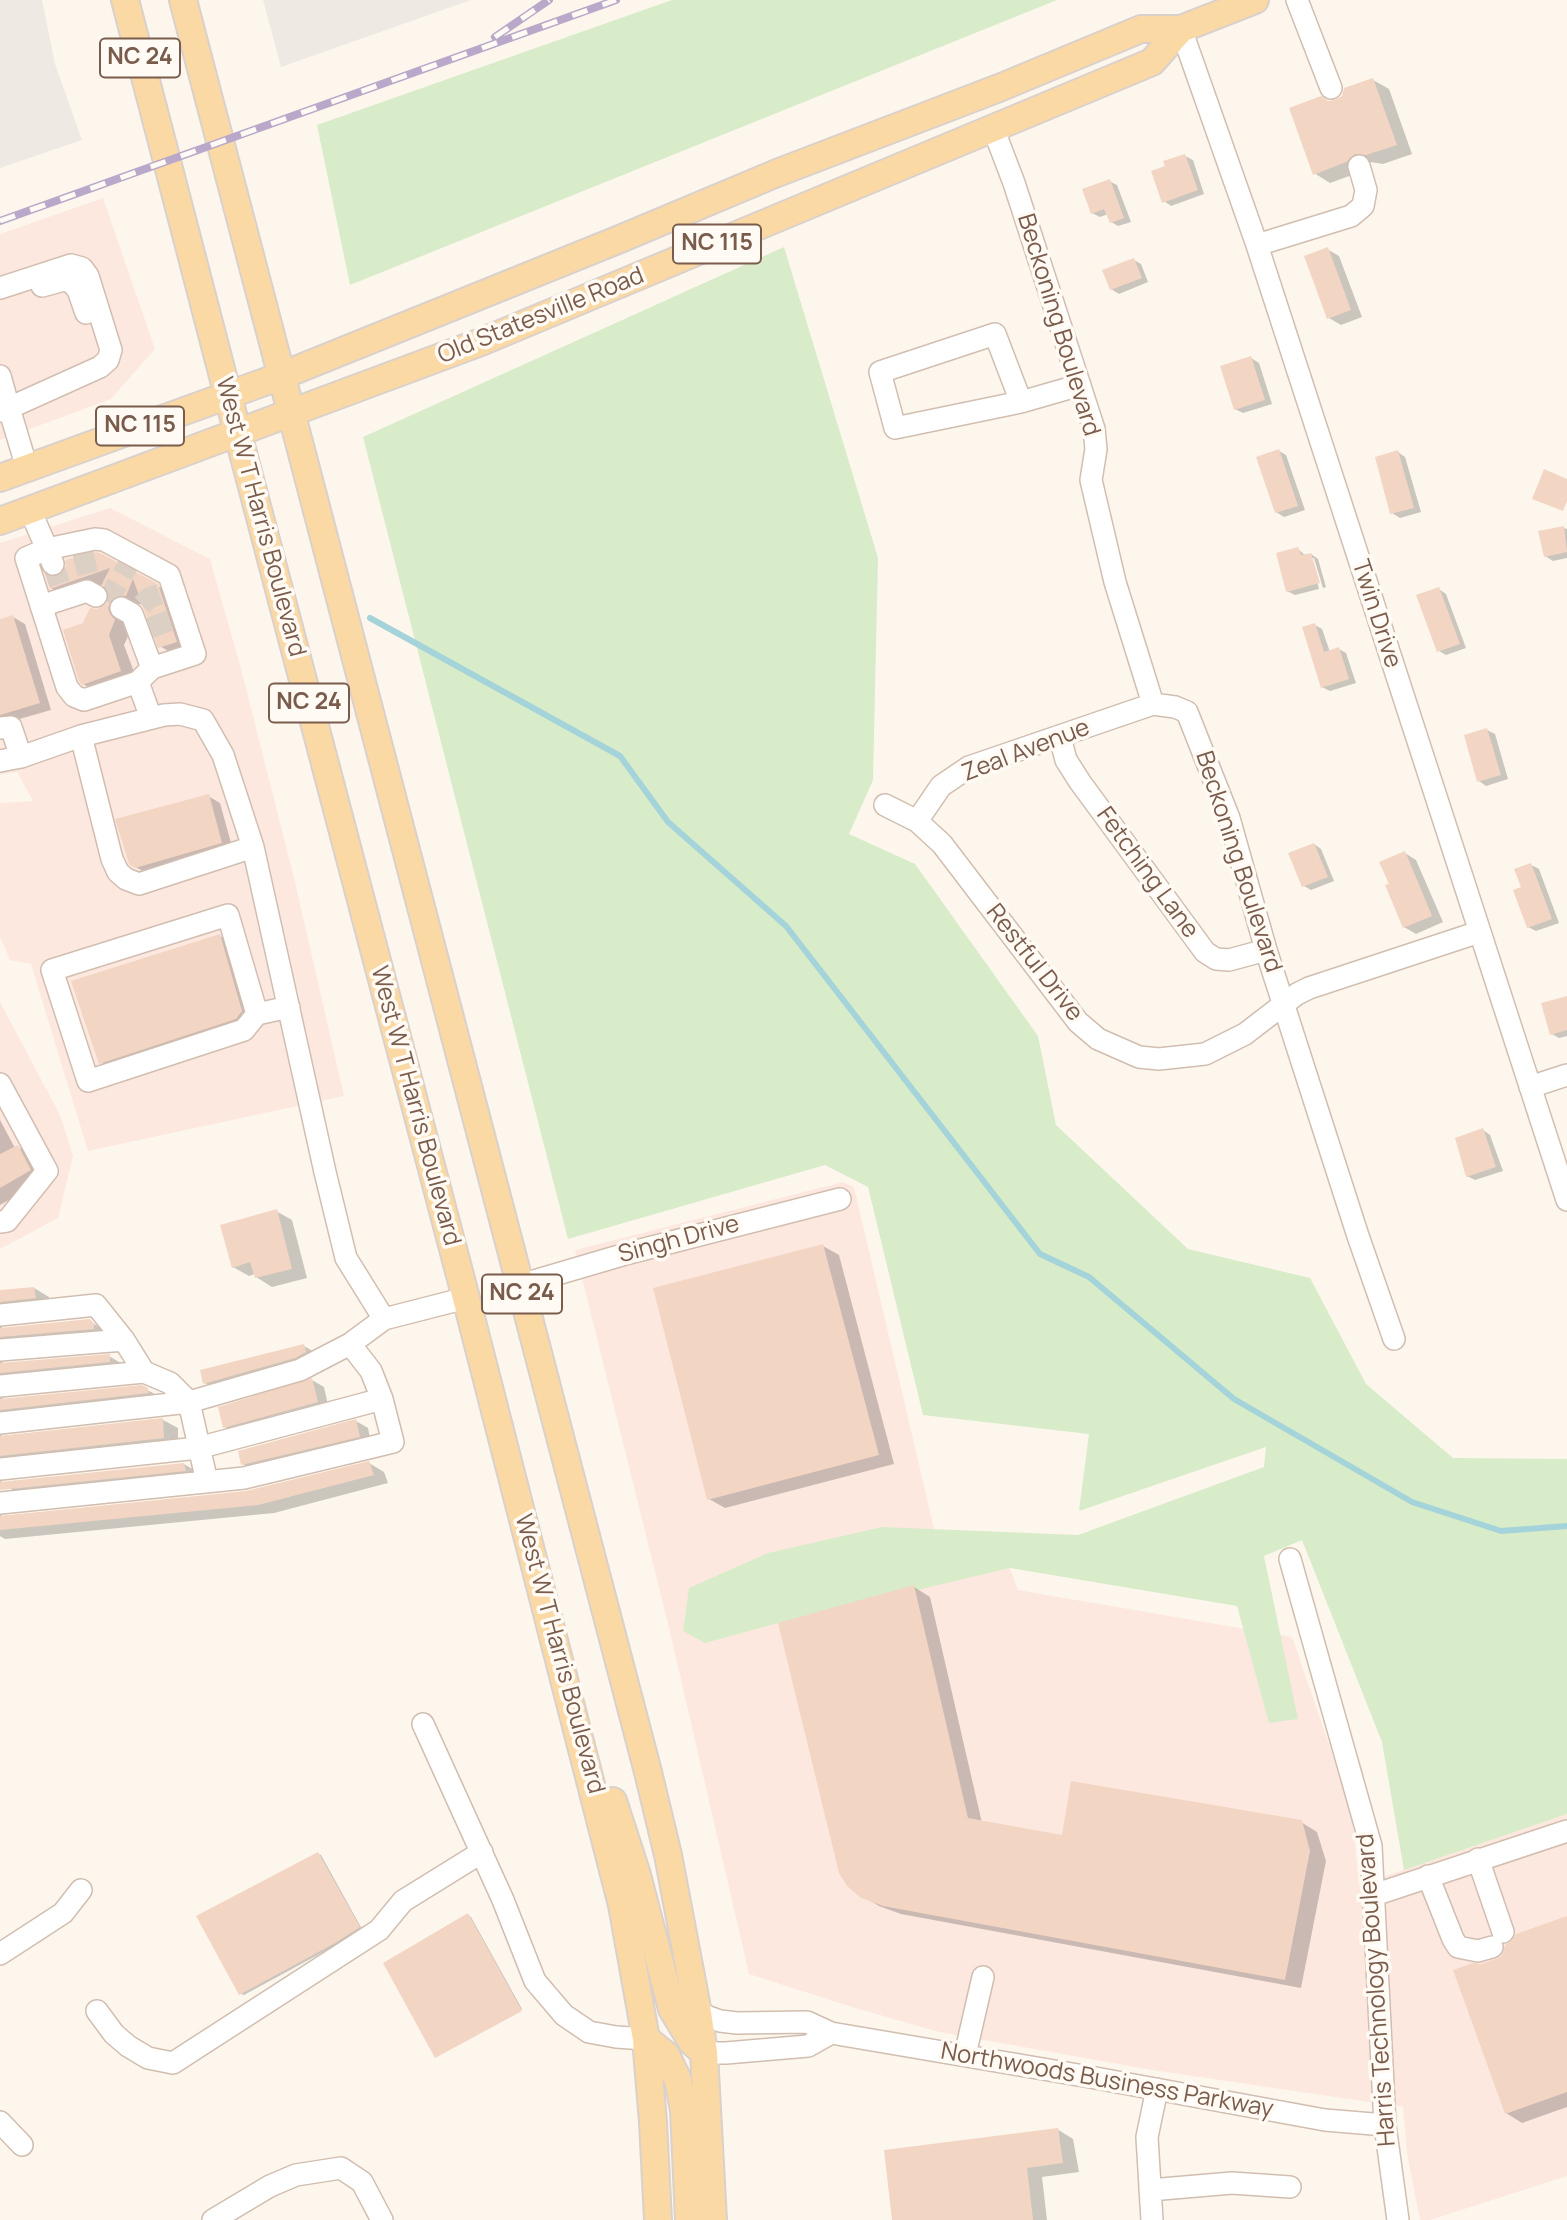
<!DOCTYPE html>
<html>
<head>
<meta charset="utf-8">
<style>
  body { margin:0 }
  canvas { display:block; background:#fdf6ec }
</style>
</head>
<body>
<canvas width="1567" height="2220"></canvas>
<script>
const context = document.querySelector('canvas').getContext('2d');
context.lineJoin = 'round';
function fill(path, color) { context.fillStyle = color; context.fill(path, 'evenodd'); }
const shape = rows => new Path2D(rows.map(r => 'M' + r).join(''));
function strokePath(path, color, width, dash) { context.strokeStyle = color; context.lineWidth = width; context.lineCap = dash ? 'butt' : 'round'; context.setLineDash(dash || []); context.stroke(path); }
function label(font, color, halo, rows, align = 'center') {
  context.font = font + ' Manrope,sans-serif'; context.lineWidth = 7; context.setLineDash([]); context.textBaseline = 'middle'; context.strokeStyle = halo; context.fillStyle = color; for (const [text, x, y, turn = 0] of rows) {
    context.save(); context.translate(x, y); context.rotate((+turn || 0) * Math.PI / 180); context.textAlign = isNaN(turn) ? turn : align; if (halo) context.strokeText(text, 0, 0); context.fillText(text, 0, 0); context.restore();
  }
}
const commercial = shape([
  [103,198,155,349,111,399,0,440,0,234],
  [110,508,210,559,240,665,295,882,344,1096,88,1151,31,964,10,960,0,937,0,803,33,801,17,772,0,775,0,543],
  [0,1002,60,1115,73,1156,58,1218,0,1249],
  [843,1182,854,1187,946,1580,1010,1568,1018,1590,1292,1637,1352,1811,1359,1885,1567,1814,1567,2176,1430,2220,1420,2220,1407,2153,1403,2107,1152,2070,939,2032,852,2007,749,1974,669,1628,575,1250]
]);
const industrial = shape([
  [0,0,42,0,55,64,82,140,0,168],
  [263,0,471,0,281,67]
]);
const green = shape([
  [672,0,1057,0,350,285,317,125],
  [784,247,878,558,873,780,849,834,915,864,1038,1036,1056,1125,1188,1249,1310,1278,1366,1384,1453,1458,1567,1459,1567,1814,1404,1870,1382,1742,1302,1540,1264,1556,1298,1719,1269,1723,1237,1606,1010,1568,778,1623,705,1643,683,1631,689,1588,768,1553,882,1527,1078,1535,1264,1467,1266,1447,1079,1511,1089,1434,923,1415,868,1187,825,1165,568,1239,363,437]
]);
const shadow = shape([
  [1373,80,1389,89,1412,154,1383,164,1371,162,1363,171,1330,183,1314,173,1336,102],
  [1185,156,1193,160,1204,194,1171,206,1164,201],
  [1109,181,1117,185,1131,222,1118,226,1111,222,1108,214,1100,217,1092,213],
  [1327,249,1339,256,1362,317,1341,325,1329,318],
  [1134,260,1141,264,1148,282,1119,294,1111,289],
  [1251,358,1259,363,1272,404,1243,413,1235,409],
  [1279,451,1286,455,1305,510,1284,517,1276,512],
  [1398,452,1405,457,1421,512,1400,518,1392,513],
  [1564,528,1567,529,1567,558,1553,561,1545,556,1540,533],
  [1298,549,1306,556,1311,554,1318,559,1326,587,1323,588,1314,558,1311,558,1319,589,1295,595,1287,591],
  [100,555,174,595,192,651,176,656,160,646,142,604,131,605,131,630,124,645,137,680,100,693,83,684,84,624,97,611,109,604,111,595,104,584,67,597,51,588,58,578],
  [1439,589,1446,594,1466,648,1446,655,1439,651],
  [13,617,25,624,51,710,9,722,0,717,0,621],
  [1315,625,1322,629,1330,652,1339,649,1346,653,1356,683,1330,691,1322,687],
  [1487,730,1495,734,1508,779,1486,786,1479,781],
  [208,796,220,803,233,850,146,873,134,866],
  [1314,844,1321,849,1334,881,1311,890,1304,886],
  [1405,853,1416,860,1443,922,1416,934,1404,927,1391,885],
  [1531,865,1539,869,1559,923,1536,931,1528,927,1523,888],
  [220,936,232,943,254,1018,112,1069,100,1062],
  [1567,998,1567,1036,1559,1038,1552,1034],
  [0,1120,15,1148,18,1147,34,1156,46,1179,0,1205],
  [1483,1130,1490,1135,1503,1171,1475,1180,1467,1176],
  [276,1211,292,1220,307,1278,272,1287,256,1277,255,1274,249,1276,233,1267],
  [823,1246,839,1255,894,1464,725,1508,709,1499],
  [34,1288,49,1297,50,1306,1,1325,3,1330,90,1321,108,1333,2,1354,3,1365,109,1356,124,1365,2,1390,3,1401,147,1390,163,1398,1,1433,2,1436,163,1420,178,1428,178,1446,2,1473,1,1481,3,1484,184,1464,199,1473,1,1513,2,1516,246,1493,369,1463,384,1472,388,1483,274,1513,5,1539,0,1536,0,1492,12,1490,9,1487,0,1488,0,1292],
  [304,1346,316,1353,216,1390,205,1383],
  [312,1380,324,1387,329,1409,237,1433,225,1427],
  [356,1421,368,1428,371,1443,255,1471,243,1464],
  [914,1587,930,1597,982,1823,1063,1837,1301,1822,1317,1832,1326,1861,1301,1988,901,1914,879,1906,862,1896],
  [318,1854,321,1855,362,1929,338,1944,244,1995,241,1994],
  [468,1915,471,1917,522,2009,436,2056],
  [1567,1918,1567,2107,1522,2123,1506,2113,1497,1961],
  [1057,2129,1073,2139,1079,2172,1042,2177,1047,2220,894,2220]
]);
const stream = shape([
  [370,618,620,756,668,822,786,926,1040,1254,1089,1277,1234,1399,1412,1502,1501,1531,1567,1526]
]);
const building = shape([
  [1373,78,1397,145,1366,155,1355,154,1346,162,1313,175,1289,108,1321,96,1328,101,1335,100,1342,96,1344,88],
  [1185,154,1198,190,1162,203,1151,171,1165,166,1163,161],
  [1110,179,1124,218,1110,223,1104,209,1091,214,1082,189],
  [1328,247,1351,310,1327,319,1304,256],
  [1134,258,1142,278,1110,290,1102,270],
  [1251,356,1265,400,1234,410,1220,366],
  [1279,449,1298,506,1275,513,1256,457],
  [1398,450,1414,508,1390,514,1375,457],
  [1544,469,1567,479,1567,501,1563,511,1532,499],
  [1564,526,1567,552,1544,557,1538,531],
  [1298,547,1301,555,1311,553,1320,583,1286,592,1276,553],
  [96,552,100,553,158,584,177,642,158,648,133,579,126,596,120,595,114,597,108,608,110,614,115,620,109,635,121,671,82,685,79,681,63,630,83,623,90,608,97,609,107,603,109,595,107,589,102,584,110,568,50,589,45,574,52,577,58,576,66,567,65,560],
  [1439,587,1460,644,1437,652,1416,595],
  [13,615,40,703,0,715,0,619],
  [1315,623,1324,652,1339,647,1349,679,1321,688,1302,627],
  [1487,728,1501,775,1477,782,1464,735],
  [209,794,222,843,135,868,129,864,115,819],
  [1314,843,1328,877,1302,887,1288,853],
  [1405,851,1432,916,1403,928,1385,885,1389,884,1379,862],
  [1531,863,1552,919,1527,928,1513,890,1521,887,1514,869],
  [220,934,242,1011,236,1019,99,1064,71,981],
  [1567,996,1567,1030,1550,1035,1541,1003],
  [1483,1128,1496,1167,1466,1177,1455,1138],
  [18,1145,31,1170,0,1188,0,1154],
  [277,1209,292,1269,255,1278,250,1262,232,1268,220,1225],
  [823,1244,879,1455,707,1500,653,1288],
  [34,1287,36,1298,0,1302,0,1290],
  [90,1319,94,1324,94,1329,0,1337,0,1328],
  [304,1344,306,1352,295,1358,203,1384,200,1370],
  [110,1354,110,1362,0,1373,0,1363],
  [312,1378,318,1402,223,1428,218,1407],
  [142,1385,148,1388,149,1393,0,1410,0,1399],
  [163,1418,164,1438,0,1456,0,1436],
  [356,1419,360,1437,241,1465,238,1451],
  [369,1461,374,1475,258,1505,0,1530,0,1516,246,1491],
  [184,1463,186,1471,0,1490,0,1482],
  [914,1585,968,1818,1062,1835,1071,1781,1302,1820,1310,1851,1285,1980,883,1906,861,1898,847,1886,839,1873,778,1623],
  [318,1852,360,1927,335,1943,239,1995,196,1916],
  [468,1913,522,2011,435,2058,383,1963],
  [1567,1916,1567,2092,1505,2114,1453,1970,1473,1963,1481,1964,1496,1959,1502,1956,1505,1945,1512,1941,1516,1934],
  [1058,2128,1063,2163,1027,2168,1033,2220,892,2220,884,2150]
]);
const minorTunnel = shape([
  [83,553,88,575],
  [53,564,60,585],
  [107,602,128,565],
  [142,605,149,598,162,593],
  [150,628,171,620]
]);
const minor = shape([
  [1297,0,1331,88],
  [1181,29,1257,245,1567,1200],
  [993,128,1014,183,1094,429,1096,449,1091,480,1115,582,1153,704,1175,707,1187,712,1229,818,1266,950,1358,1236,1394,1339],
  [1257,245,1351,216,1363,206,1366,190,1359,166],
  [42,286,64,280,72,283,78,290,86,313],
  [0,288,71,265,82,268,88,276,111,350,108,360,100,367,9,408,0,376],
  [1021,402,995,334,880,372,895,428,1021,402,1080,385],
  [0,411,9,408,27,468],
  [30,510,47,549,95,539,104,540,169,575,195,654,152,668,138,682,151,718],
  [53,564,47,549,26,558,67,687,74,696,84,700,138,682],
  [41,606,87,591,96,596],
  [121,608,132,614,152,668],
  [0,728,11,727,21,757],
  [81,736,112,859,118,872,126,879,139,884,253,847],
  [1060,737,1066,760,1080,782,1205,952,1216,959,1229,960,1266,950],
  [0,761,21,757,81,736,164,715,180,714,203,720,223,755,253,847,325,1172,346,1258,384,1319,466,1298],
  [885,805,917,821,942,844,1078,1022,1098,1039,1139,1057,1159,1059,1205,1054,1245,1034,1297,994,1309,988,1479,932],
  [917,821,941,786,969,767,1153,704],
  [257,1014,244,1030,88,1081,52,970,228,915,257,1014,289,1007],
  [0,1084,47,1171,7,1221,0,1222],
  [1530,1087,1567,1075],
  [520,1285,629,1253,840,1199],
  [0,1315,96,1305,124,1340],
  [0,1350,124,1340,144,1372,0,1386],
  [144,1372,170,1383,189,1402,207,1482],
  [0,1423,189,1402,300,1370,350,1344,384,1319],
  [0,1469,198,1448,382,1399],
  [0,1503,244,1478,393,1442,382,1399,371,1371,350,1344],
  [1290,1559,1371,1846,1385,2125,1398,2220],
  [423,1724,503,1900,535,1981,564,2015,589,2032,616,2037,646,2039],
  [1478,1859,1503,1932],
  [1428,1876,1453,1939,1458,1947,1478,1951,1492,1947],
  [1374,1895,1567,1831],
  [0,1954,63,1913,81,1890],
  [97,2011,114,2034,128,2046,148,2058,173,2063,379,1930,403,1901,482,1852],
  [698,2013,720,2021,737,2023,807,2022,831,2033,1090,2077,1325,2120,1385,2125],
  [704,2053,726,2053,808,2046,831,2033],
  [965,2055,983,1977],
  [0,2122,22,2145],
  [1150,2190,1232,2183,1290,2187],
  [213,2220,270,2186,296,2175,341,2168,362,2182,382,2220],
  [1152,2220,1147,2137,1157,2089]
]);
const major = shape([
  [125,0,238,434,466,1298,622,1905,646,2039,653,2122,658,2220],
  [183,0,648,1772,668,1855,698,2013,704,2053,713,2220],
  [0,478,281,376,620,239,777,173,999,88,1141,29,1181,29,1255,0],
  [0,521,481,342,756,227,1152,62,1181,29],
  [613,1801,637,1875,672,2009,692,2042,704,2053],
  [646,2039,666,2055,678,2080,684,2110,689,2220]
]);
const rail = shape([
  [495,37,549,0],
  [0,221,616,0]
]);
const shields = [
  [140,58,80],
  [717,244,88],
  [140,426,88],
  [309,703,80],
  [522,1294,80]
];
const shieldNames = [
  ["NC 24",140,58],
  ["NC 115",717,244],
  ["NC 115",140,426],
  ["NC 24",309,703],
  ["NC 24",522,1294]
];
const streetNames = [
  ["Old Statesville Road",541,316,-22],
  ["Beckoning Boulevard",1058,325,73],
  ["West W T Harris Boulevard",260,517,75],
  ["Twin Drive",1376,614,72],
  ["Zeal Avenue",1026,751,-21],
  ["Beckoning Boulevard",1238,862,72],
  ["Fetching Lane",1147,873,54],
  ["Restful Drive",1034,963,52],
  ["West W T Harris Boulevard",415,1106,75],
  ["Singh Drive",679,1240,-15],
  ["West W T Harris Boulevard",559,1654,75],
  ["Harris Technology Boulevard",1377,1990,-94],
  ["Northwoods Business Parkway",1107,2081,10]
];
fill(commercial, '#fde8e0');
fill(industrial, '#efe9e4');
fill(green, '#d8ecc9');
fill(shadow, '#0003');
strokePath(stream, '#a5d3da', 6);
fill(building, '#f3d5c3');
strokePath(minorTunnel, '#dcd0c4', 21, [21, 10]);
strokePath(minor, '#d1beb0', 24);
strokePath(major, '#dad1cd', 30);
strokePath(minor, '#fff', 21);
strokePath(major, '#fbd9a5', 26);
strokePath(rail, '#b9a8c9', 8);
strokePath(rail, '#fffaf3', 5, [16]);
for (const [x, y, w] of shields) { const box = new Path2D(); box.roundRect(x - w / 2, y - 19.5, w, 39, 5); context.fillStyle = '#fffaf3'; context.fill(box); strokePath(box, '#7a5c4d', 2); }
label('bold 23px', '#7a5c4d', null, shieldNames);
label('24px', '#7a5c4d', '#fffaf3', streetNames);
</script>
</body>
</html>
